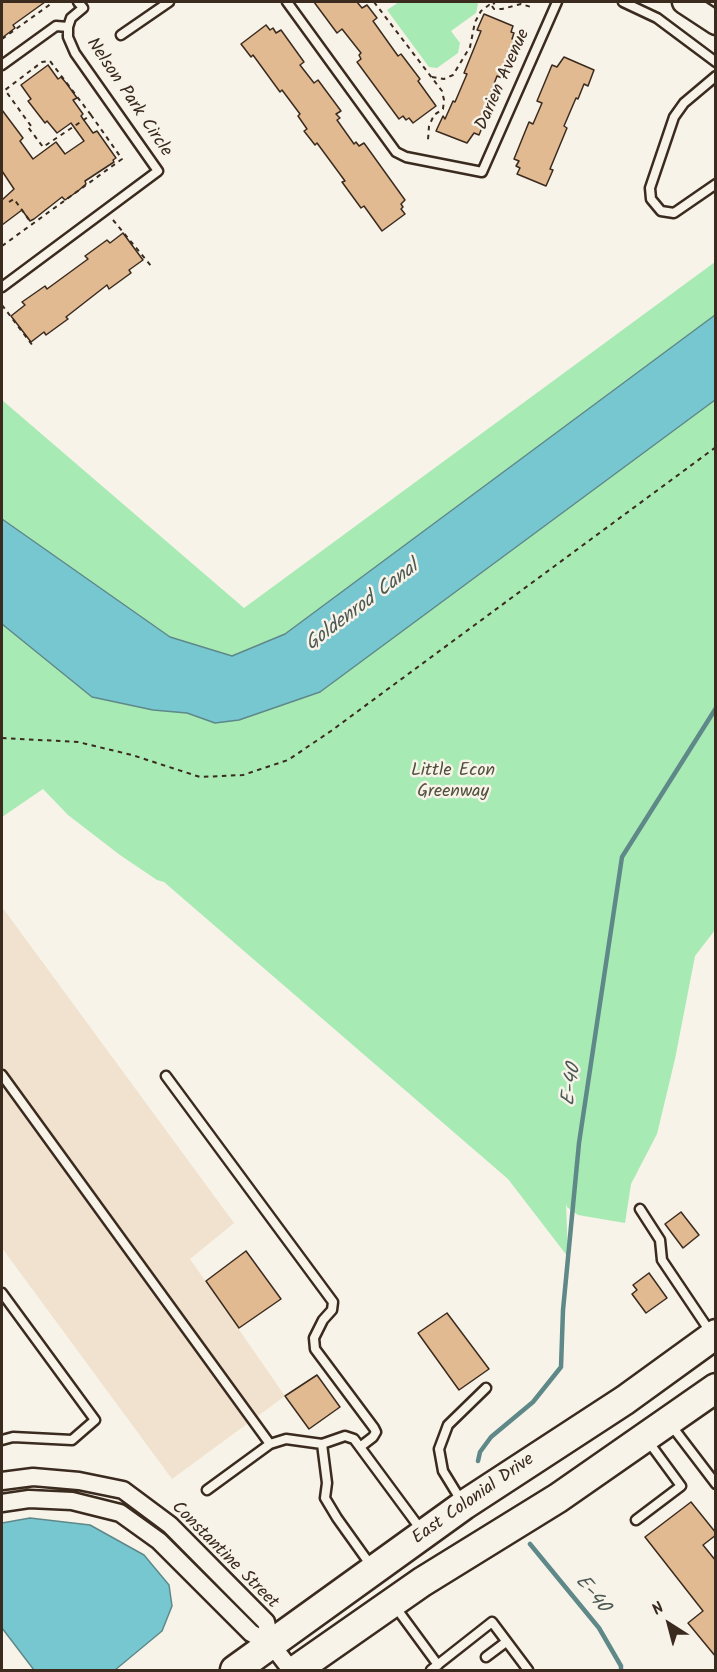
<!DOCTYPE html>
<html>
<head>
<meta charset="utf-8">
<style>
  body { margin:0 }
  #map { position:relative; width:717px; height:1672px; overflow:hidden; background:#f7f3e8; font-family:Kalam,sans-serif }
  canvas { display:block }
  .frame { position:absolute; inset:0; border:3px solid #3b2a1e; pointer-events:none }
  .north { position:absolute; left:639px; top:1594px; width:60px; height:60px; -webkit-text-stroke:4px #f7f3e8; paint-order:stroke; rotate:324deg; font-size:16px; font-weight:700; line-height:24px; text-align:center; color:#3b2a1e }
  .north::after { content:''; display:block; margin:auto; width:21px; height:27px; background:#3b2a1e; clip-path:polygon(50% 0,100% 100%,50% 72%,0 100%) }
</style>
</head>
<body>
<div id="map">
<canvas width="717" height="1672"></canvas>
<div class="frame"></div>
<div class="north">N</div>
</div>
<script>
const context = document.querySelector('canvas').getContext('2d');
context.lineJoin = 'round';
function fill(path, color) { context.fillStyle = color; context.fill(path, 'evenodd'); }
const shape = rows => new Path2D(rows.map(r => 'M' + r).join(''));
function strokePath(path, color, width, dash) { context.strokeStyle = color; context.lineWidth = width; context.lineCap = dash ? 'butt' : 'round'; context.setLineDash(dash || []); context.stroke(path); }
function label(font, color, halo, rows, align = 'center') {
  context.font = font + ' Kalam,sans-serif'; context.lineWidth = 5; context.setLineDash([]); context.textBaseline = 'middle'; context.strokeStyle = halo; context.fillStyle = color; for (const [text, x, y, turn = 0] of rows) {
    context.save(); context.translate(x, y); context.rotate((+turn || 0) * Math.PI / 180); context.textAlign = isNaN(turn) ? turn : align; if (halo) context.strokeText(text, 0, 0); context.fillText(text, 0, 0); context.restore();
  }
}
const built = shape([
  [2,907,234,1223,190,1259,285,1396,172,1479,2,1248]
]);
const green = shape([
  [399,2,476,2,478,4,476,13,451,31,460,43,458,53,437,68,429,67,387,10],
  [715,262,715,930,695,956,675,1059,657,1134,631,1184,625,1223,578,1215,567,1207,566,1203,568,1257,508,1179,164,882,157,880,120,855,68,815,43,789,2,817,2,400,244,608]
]);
const water = shape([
  [715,315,715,400,320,692,239,720,215,723,187,713,153,710,92,697,2,624,2,519,170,637,232,656,285,634,715,315],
  [30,1518,90,1525,144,1555,169,1585,172,1606,162,1631,115,1670,34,1670,2,1628,2,1523,30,1518]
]);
const stream = shape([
  [478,1461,480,1452,491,1437,533,1402,561,1367,563,1310,579,1143,622,857,716,708],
  [530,1544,599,1628,621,1666,621,1670]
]);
const building = shape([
  [2,2,45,2,13,25,15,28,2,38,2,2],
  [314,2,357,2,362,8,367,5,377,18,373,21,398,56,401,54,420,79,418,81,436,106,413,123,409,118,406,120,403,116,399,119,357,62,361,59,359,55,361,53,342,29,337,33,314,2],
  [484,14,513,26,511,32,514,33,512,39,517,41,502,78,497,76,489,97,494,99,479,135,474,133,467,143,436,131,443,116,445,119,453,101,455,102,467,74,464,73,481,31,477,30,484,14],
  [266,25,270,30,273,28,276,33,281,30,304,62,300,65,314,83,318,80,341,111,336,114,340,118,337,120,354,144,356,142,359,146,364,143,405,200,401,204,403,207,401,209,405,214,382,231,364,206,361,208,342,182,345,181,317,143,315,145,304,131,307,129,298,116,300,114,282,90,280,92,253,55,251,57,241,44,266,25],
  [564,57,594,70,588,86,584,84,578,99,576,98,564,126,567,128,550,169,553,170,546,186,517,174,520,168,516,166,519,161,514,159,529,122,533,124,542,103,537,101,552,65,557,67,564,57],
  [48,65,58,79,61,77,67,84,77,98,73,100,83,114,81,116,93,133,97,131,116,158,113,160,114,162,85,181,86,184,78,191,65,200,62,197,34,219,30,221,22,210,2,225,2,200,14,189,2,171,2,110,23,138,20,141,33,159,56,142,65,154,84,141,71,123,57,133,47,121,45,123,28,101,31,99,21,85,48,65],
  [123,233,143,260,129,270,131,273,109,289,107,285,66,317,68,319,46,335,44,332,31,342,11,316,25,305,22,302,45,286,47,289,88,259,85,256,107,240,110,243,123,233],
  [681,1212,699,1235,683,1248,665,1224,681,1212],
  [246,1251,281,1299,239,1328,206,1281,246,1251],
  [649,1273,667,1298,646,1313,632,1294,637,1290,633,1285,649,1273],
  [447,1313,489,1369,459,1390,418,1333,447,1313],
  [317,1375,340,1407,309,1429,285,1396,317,1375],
  [691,1502,716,1533,716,1535,703,1545,716,1561,716,1657,688,1623,703,1611,645,1537,691,1502]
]);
const path = shape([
  [374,2,442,91,444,100,443,109,434,115,429,126,428,140],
  [492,6,494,9,502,9,521,4,531,7],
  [2,39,52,3,51,2],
  [432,77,444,79,453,75,470,47,475,22,481,11,489,5,492,6,495,2],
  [9,202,14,199,32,224],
  [113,220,152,267],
  [2,246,122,159,91,115,43,147,28,127,31,126,5,90,42,62,50,61,91,115],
  [2,305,33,346],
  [2,738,78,742,132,755,200,777,243,775,288,760,331,731,716,447]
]);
const lane = shape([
  [287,2,396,152,406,157,482,172,557,2],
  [623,2,657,18,716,62],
  [121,35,169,2],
  [2,65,56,26,68,27],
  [716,76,684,103,674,117,650,188,651,199,661,211,674,213,716,184],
  [2,287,158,171,75,53,68,37,68,27,71,18,83,8,78,2],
  [2,1075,270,1444],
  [166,1076,333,1302,332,1310,323,1320,314,1338,315,1349,374,1428,376,1432,373,1437,360,1447],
  [640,1209,660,1240,662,1260,711,1333],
  [2,1293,95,1420,72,1440,13,1437,2,1440],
  [671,1425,716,1484],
  [322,1444,327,1483,325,1498,337,1518,372,1567],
  [207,1490,270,1444,286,1439,322,1444,345,1436,354,1439,422,1531],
  [462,1502,443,1471,439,1449,448,1425,486,1388],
  [636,1520,681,1486,648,1441],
  [394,1605,438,1665],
  [486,1657,506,1642],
  [431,1670,492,1622,528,1670]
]);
const street = shape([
  [2,1481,33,1477,79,1481,123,1490,170,1525,266,1622,271,1644,291,1670],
  [2,1503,29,1499,72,1501,120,1513,159,1541,251,1633,271,1644]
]);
const secondary = shape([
  [684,2,716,23]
]);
const highway = shape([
  [235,1670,464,1505,625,1400,716,1334],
  [296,1670,422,1582,558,1498,716,1388]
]);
const streetNames = [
  ["Darien Avenue",504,80,-66],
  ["Nelson Park Circle",128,98,56],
  ["East Colonial Drive",474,1500,-35],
  ["Constantine Street",224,1556,45]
];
const parkNames = [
  ["Little Econ",453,772],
  ["Greenway",453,793]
];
const waterNames = [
  ["Goldenrod Canal",363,607,-37],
  ["E-40",573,1085,-81],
  ["E-40",591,1595,51]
];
fill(built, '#f0e2ce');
fill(green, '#a7eab4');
fill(water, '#77c7d1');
strokePath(water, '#5f8889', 1.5);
strokePath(stream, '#5f8889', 4.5);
fill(building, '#e1ba92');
strokePath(building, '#3b2a1e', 1.5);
strokePath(lane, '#3b2a1e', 13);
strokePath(street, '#3b2a1e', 21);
strokePath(secondary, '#3b2a1e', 27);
strokePath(highway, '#3b2a1e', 33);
strokePath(path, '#3b2a1e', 2, [4.5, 4.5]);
strokePath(lane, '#f7f3e8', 8);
strokePath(street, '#f7f3e8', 16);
strokePath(secondary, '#f7f3e8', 22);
strokePath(highway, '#f7f3e8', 28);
label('18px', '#3b2a1e', '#f7f3e8', streetNames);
label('18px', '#51503c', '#f7f3e8', parkNames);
label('italic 20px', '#4d5954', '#f7f3e8', waterNames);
</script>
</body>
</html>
